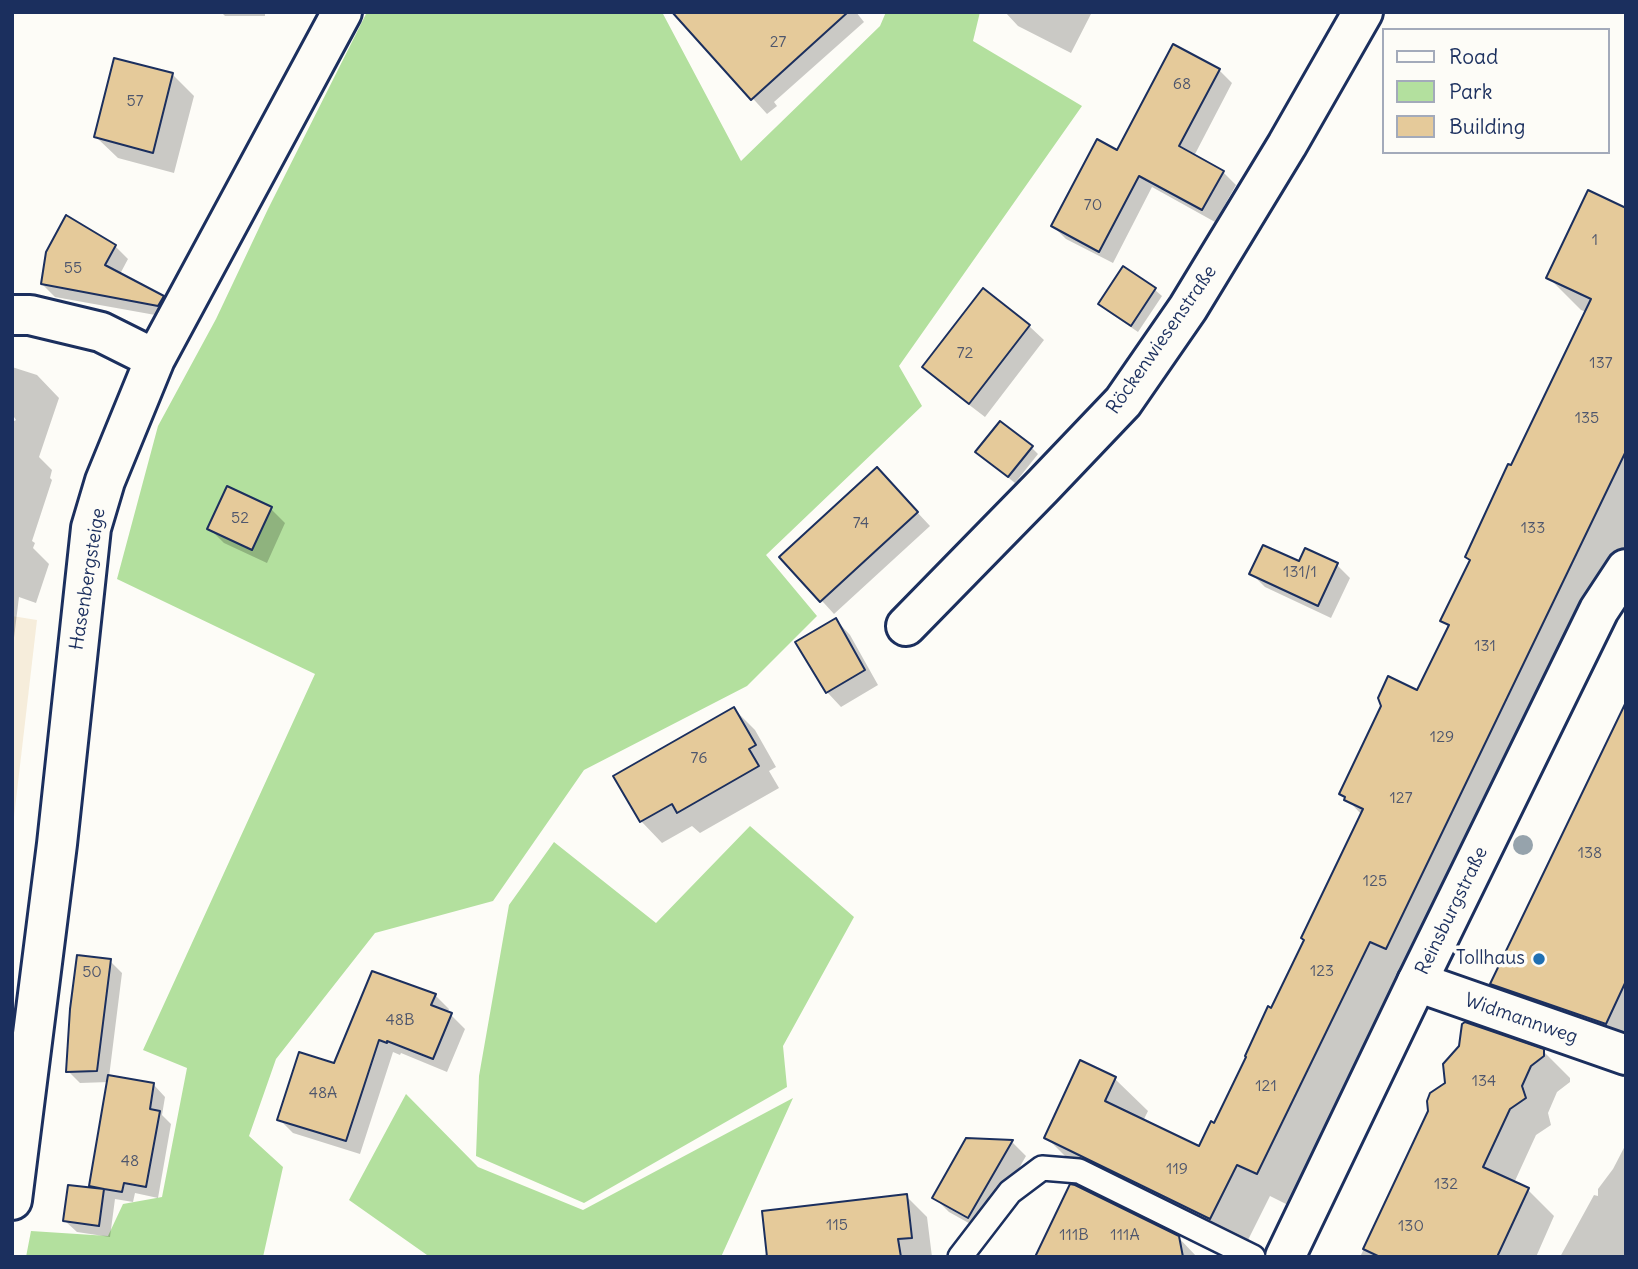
<!DOCTYPE html>
<html>
<head>
<meta charset="utf-8">
<style>
  body { margin:0 }
  #map { position:relative; width:1638px; height:1269px; overflow:hidden; background:#fdfcf7; font-family:Delius,sans-serif }
  canvas { display:block }
  .frame { position:absolute; inset:0; border:14px solid #1b2f5e; pointer-events:none }
  .legend { position:absolute; left:1382px; top:28px; width:228px; height:126px; box-sizing:border-box; background:#fdfcf7; border:2px solid #a3aaba; margin:0; padding:9px 12px; list-style:none; font-size:21px; color:#1b2f5e }
  .legend li { display:flex; align-items:center; gap:14px; height:35px }
  .legend b { width:35px; border:2px solid #a3aaba }
</style>
</head>
<body>
<div id="map">
<canvas width="1638" height="1269"></canvas>
<div class="frame"></div>
<ul class="legend">
<li><b style="height:9px;background:#fdfcf7"></b>Road</li>
<li><b style="height:19px;background:#b3e09e"></b>Park</li>
<li><b style="height:19px;background:#e5ca9a"></b>Building</li>
</ul>
</div>
<script>
const context = document.querySelector('canvas').getContext('2d');
context.lineJoin = 'round';
function fill(path, color) { context.fillStyle = color; context.fill(path, 'evenodd'); }
const shape = rows => new Path2D(rows.map(r => 'M' + r).join(''));
function strokePath(path, color, width, dash) { context.strokeStyle = color; context.lineWidth = width; context.lineCap = dash ? 'butt' : 'round'; context.setLineDash(dash || []); context.stroke(path); }
function label(font, color, halo, rows, align = 'center') {
  context.font = font + ' Delius,sans-serif'; context.lineWidth = 7; context.setLineDash([]); context.textBaseline = 'middle'; context.strokeStyle = halo; context.fillStyle = color; for (const [text, x, y, turn = 0] of rows) {
    context.save(); context.translate(x, y); context.rotate((+turn || 0) * Math.PI / 180); context.textAlign = isNaN(turn) ? turn : align; if (halo) context.strokeText(text, 0, 0); context.fillText(text, 0, 0); context.restore();
  }
}
const built = shape([
  [12,616,37,620,12,834]
]);
const green = shape([
  [367,12,662,12,741,161,880,26,886,12,980,12,973,41,1082,106,899,366,922,406,766,555,817,616,747,686,584,770,493,901,375,933,276,1059,249,1136,283,1167,263,1257,26,1257,31,1231,108,1236,123,1204,162,1197,187,1068,143,1050,315,674,117,579,158,426,216,319,268,209],
  [750,826,854,917,783,1046,787,1087,584,1203,476,1156,479,1076,509,905,554,842,656,923],
  [406,1094,478,1167,583,1210,793,1098,721,1257,426,1257,427,1255,349,1200]
]);
const shadow = shape([
  [221,12,265,12,265,16,225,16],
  [759,12,856,12,864,22,774,102,777,106,767,114,676,14],
  [1005,12,1092,12,1071,53,1018,26],
  [1219,70,1232,83,1194,156,1223,172,1236,185,1215,222,1152,187,1113,263,1066,239,1053,226],
  [173,75,194,96,174,173,118,158,96,137],
  [1626,210,1626,552,1290,1206,1270,1196,1243,1250,1079,1170,1046,1137,1115,1079,1148,1111,1143,1121,1200,1149,1215,1125,1272,1010,1362,815,1342,794,1418,692,1449,628,1442,620,1472,561,1512,467,1586,312,1581,310,1548,277],
  [115,246,128,259,120,274,163,298,176,310,172,318,55,297,42,284],
  [1155,290,1162,296,1138,332,1107,311,1100,304],
  [1029,326,1044,340,985,417,938,381,924,367],
  [12,367,37,375,59,398,39,457,52,470,50,478,52,480,32,541,35,543,33,548,49,564,36,603,19,597,12,654,12,422,16,420,12,414],
  [1031,447,1038,454,1015,483,985,459],
  [890,483,930,526,834,614,782,557],
  [271,509,285,523,267,563,224,543,209,528],
  [1299,564,1337,565,1350,578,1331,618,1265,587,1252,574],
  [836,620,850,635,878,685,841,707,827,692],
  [1626,706,1626,1050,1522,1014,1492,984],
  [734,709,755,730,776,767,769,771,779,788,700,833,692,826,662,843,641,821,615,777],
  [110,961,122,973,109,1077,154,1085,165,1097,162,1115,171,1124,158,1198,135,1193,133,1202,115,1199,110,1237,77,1232,65,1221,95,1189,91,1186,109,1082,80,1083,68,1071],
  [435,995,449,1009,447,1013,451,1015,465,1029,447,1072,401,1053,400,1055,393,1052,360,1154,293,1133,279,1119,335,1065],
  [1543,1051,1570,1078,1570,1082,1557,1092,1548,1113,1551,1125,1536,1135,1514,1183,1528,1190,1554,1216,1536,1257,1360,1257,1430,1111],
  [967,1140,1012,1142,1026,1156,983,1231,949,1212,935,1198],
  [1626,1144,1626,1257,1560,1257,1594,1195,1598,1196,1598,1189,1613,1169],
  [906,1196,927,1217,932,1257,754,1257,768,1254],
  [1178,1237,1197,1257,1037,1257]
]);
const building = shape([
  [672,12,848,12,751,100,672,12],
  [1173,44,1220,69,1179,146,1224,171,1202,210,1139,176,1099,252,1051,226,1097,139,1117,150,1173,44],
  [114,58,173,73,153,153,94,137,114,58],
  [1588,190,1626,208,1626,451,1386,949,1370,942,1257,1174,1237,1165,1210,1219,1044,1138,1080,1060,1116,1077,1105,1101,1199,1146,1211,1121,1214,1123,1246,1057,1245,1056,1268,1006,1271,1008,1304,940,1301,938,1363,809,1344,800,1345,797,1339,794,1381,706,1378,698,1388,676,1417,690,1449,625,1440,621,1470,560,1465,557,1508,464,1511,465,1591,299,1546,278,1588,190],
  [66,215,116,245,105,265,164,296,158,306,41,284,46,252,66,215],
  [1123,266,1156,288,1131,326,1098,304,1123,266],
  [983,288,1030,325,969,404,922,367,983,288],
  [1000,421,1033,446,1008,477,975,452,1000,421],
  [877,467,918,512,820,602,779,557,877,467],
  [227,486,272,507,252,550,207,529,227,486],
  [1263,545,1299,561,1305,548,1338,563,1318,606,1249,574,1263,545],
  [836,618,865,670,826,693,795,642,836,618],
  [1626,702,1626,981,1606,1024,1490,984,1626,702],
  [734,707,756,745,749,749,759,766,677,813,672,804,640,822,613,776,734,707],
  [77,955,111,959,97,1071,66,1072,70,1009,77,955],
  [372,971,436,994,431,1005,452,1013,433,1059,387,1041,387,1043,379,1040,346,1141,277,1120,299,1052,334,1063,372,971],
  [1465,1022,1544,1049,1544,1056,1531,1066,1522,1086,1526,1098,1510,1109,1483,1167,1529,1188,1497,1257,1380,1257,1363,1249,1428,1111,1427,1101,1430,1093,1445,1083,1443,1064,1459,1046,1461,1031,1462,1024,1465,1022],
  [108,1075,154,1083,150,1109,160,1111,146,1187,124,1183,122,1192,104,1189,99,1226,63,1221,68,1185,104,1189,89,1186,108,1075],
  [966,1138,1013,1140,968,1218,932,1198,966,1138],
  [1070,1184,1075,1185,1179,1236,1183,1257,1035,1257,1070,1184],
  [907,1194,912,1238,898,1239,901,1257,767,1257,762,1211,907,1194]
]);
const service = shape([
  [960,1257,1010,1192,1042,1168,1079,1171,1253,1257]
]);
const minor = shape([
  [12,315,30,315,101,332,155,359],
  [906,626,1042,487,1123,402,1188,308,1287,145,1363,12],
  [1417,982,1626,1055],
  [12,1200,57,844,91,528,105,481,155,359,342,12]
]);
const tertiary = shape([
  [1285,1257,1417,982,1599,610,1626,569]
]);
const trees = [
  [1523,845]
];
const markers = [
  [1539,959,7,"#1f6fb2"]
];
const numberNames = [
  ["27",778,42],
  ["68",1182,84],
  ["57",135,101],
  ["70",1093,205],
  ["1",1595,240],
  ["55",73,268],
  ["72",965,353],
  ["137",1601,363],
  ["135",1587,418],
  ["52",240,518],
  ["74",861,523],
  ["133",1533,528],
  ["131/1",1300,572],
  ["131",1485,646],
  ["129",1442,737],
  ["76",699,758],
  ["127",1401,798],
  ["138",1590,853],
  ["125",1375,881],
  ["123",1322,971],
  ["50",92,972],
  ["48B",400,1020],
  ["134",1484,1081],
  ["121",1266,1086],
  ["48A",323,1093],
  ["48",130,1161],
  ["119",1177,1169],
  ["132",1446,1184],
  ["115",837,1225],
  ["130",1411,1226],
  ["111B",1074,1235],
  ["111A",1125,1235]
];
const streetNames = [
  ["Röckenwiesenstraße",1162,340,-55],
  ["Hasenbergsteige",88,579,-81],
  ["Reinsburgstraße",1452,911,-64],
  ["Widmannweg",1521,1019,19]
];
const poiNames = [
  ["Tollhaus",1525,959]
];
fill(built, '#f6eddb');
fill(green, '#b3e09e');
fill(shadow, '#0003');
fill(building, '#e5ca9a');
strokePath(building, '#1b2f5e', 2);
strokePath(service, '#1b2f5e', 28);
strokePath(minor, '#1b2f5e', 44);
strokePath(tertiary, '#1b2f5e', 44);
strokePath(service, '#fdfcf7', 23);
strokePath(minor, '#fdfcf7', 38);
strokePath(tertiary, '#fdfcf7', 38);
context.fillStyle = '#96a3ac';
for (const [x, y] of trees) { context.beginPath(); context.arc(x, y, 10, 0, 2 * Math.PI); context.fill(); }
for (const [x, y, r, color] of markers) { const dot = new Path2D(); dot.arc(x, y, r, 0, 2 * Math.PI); context.fillStyle = color; context.fill(dot); strokePath(dot, '#fdfcf7', 2.5); }
label('16px', '#4e566d', null, numberNames);
label('19px', '#1b2f5e', '#fdfcf7', streetNames);
label('19px', '#1b2f5e', '#fdfcf7', poiNames, 'right');
</script>
</body>
</html>
